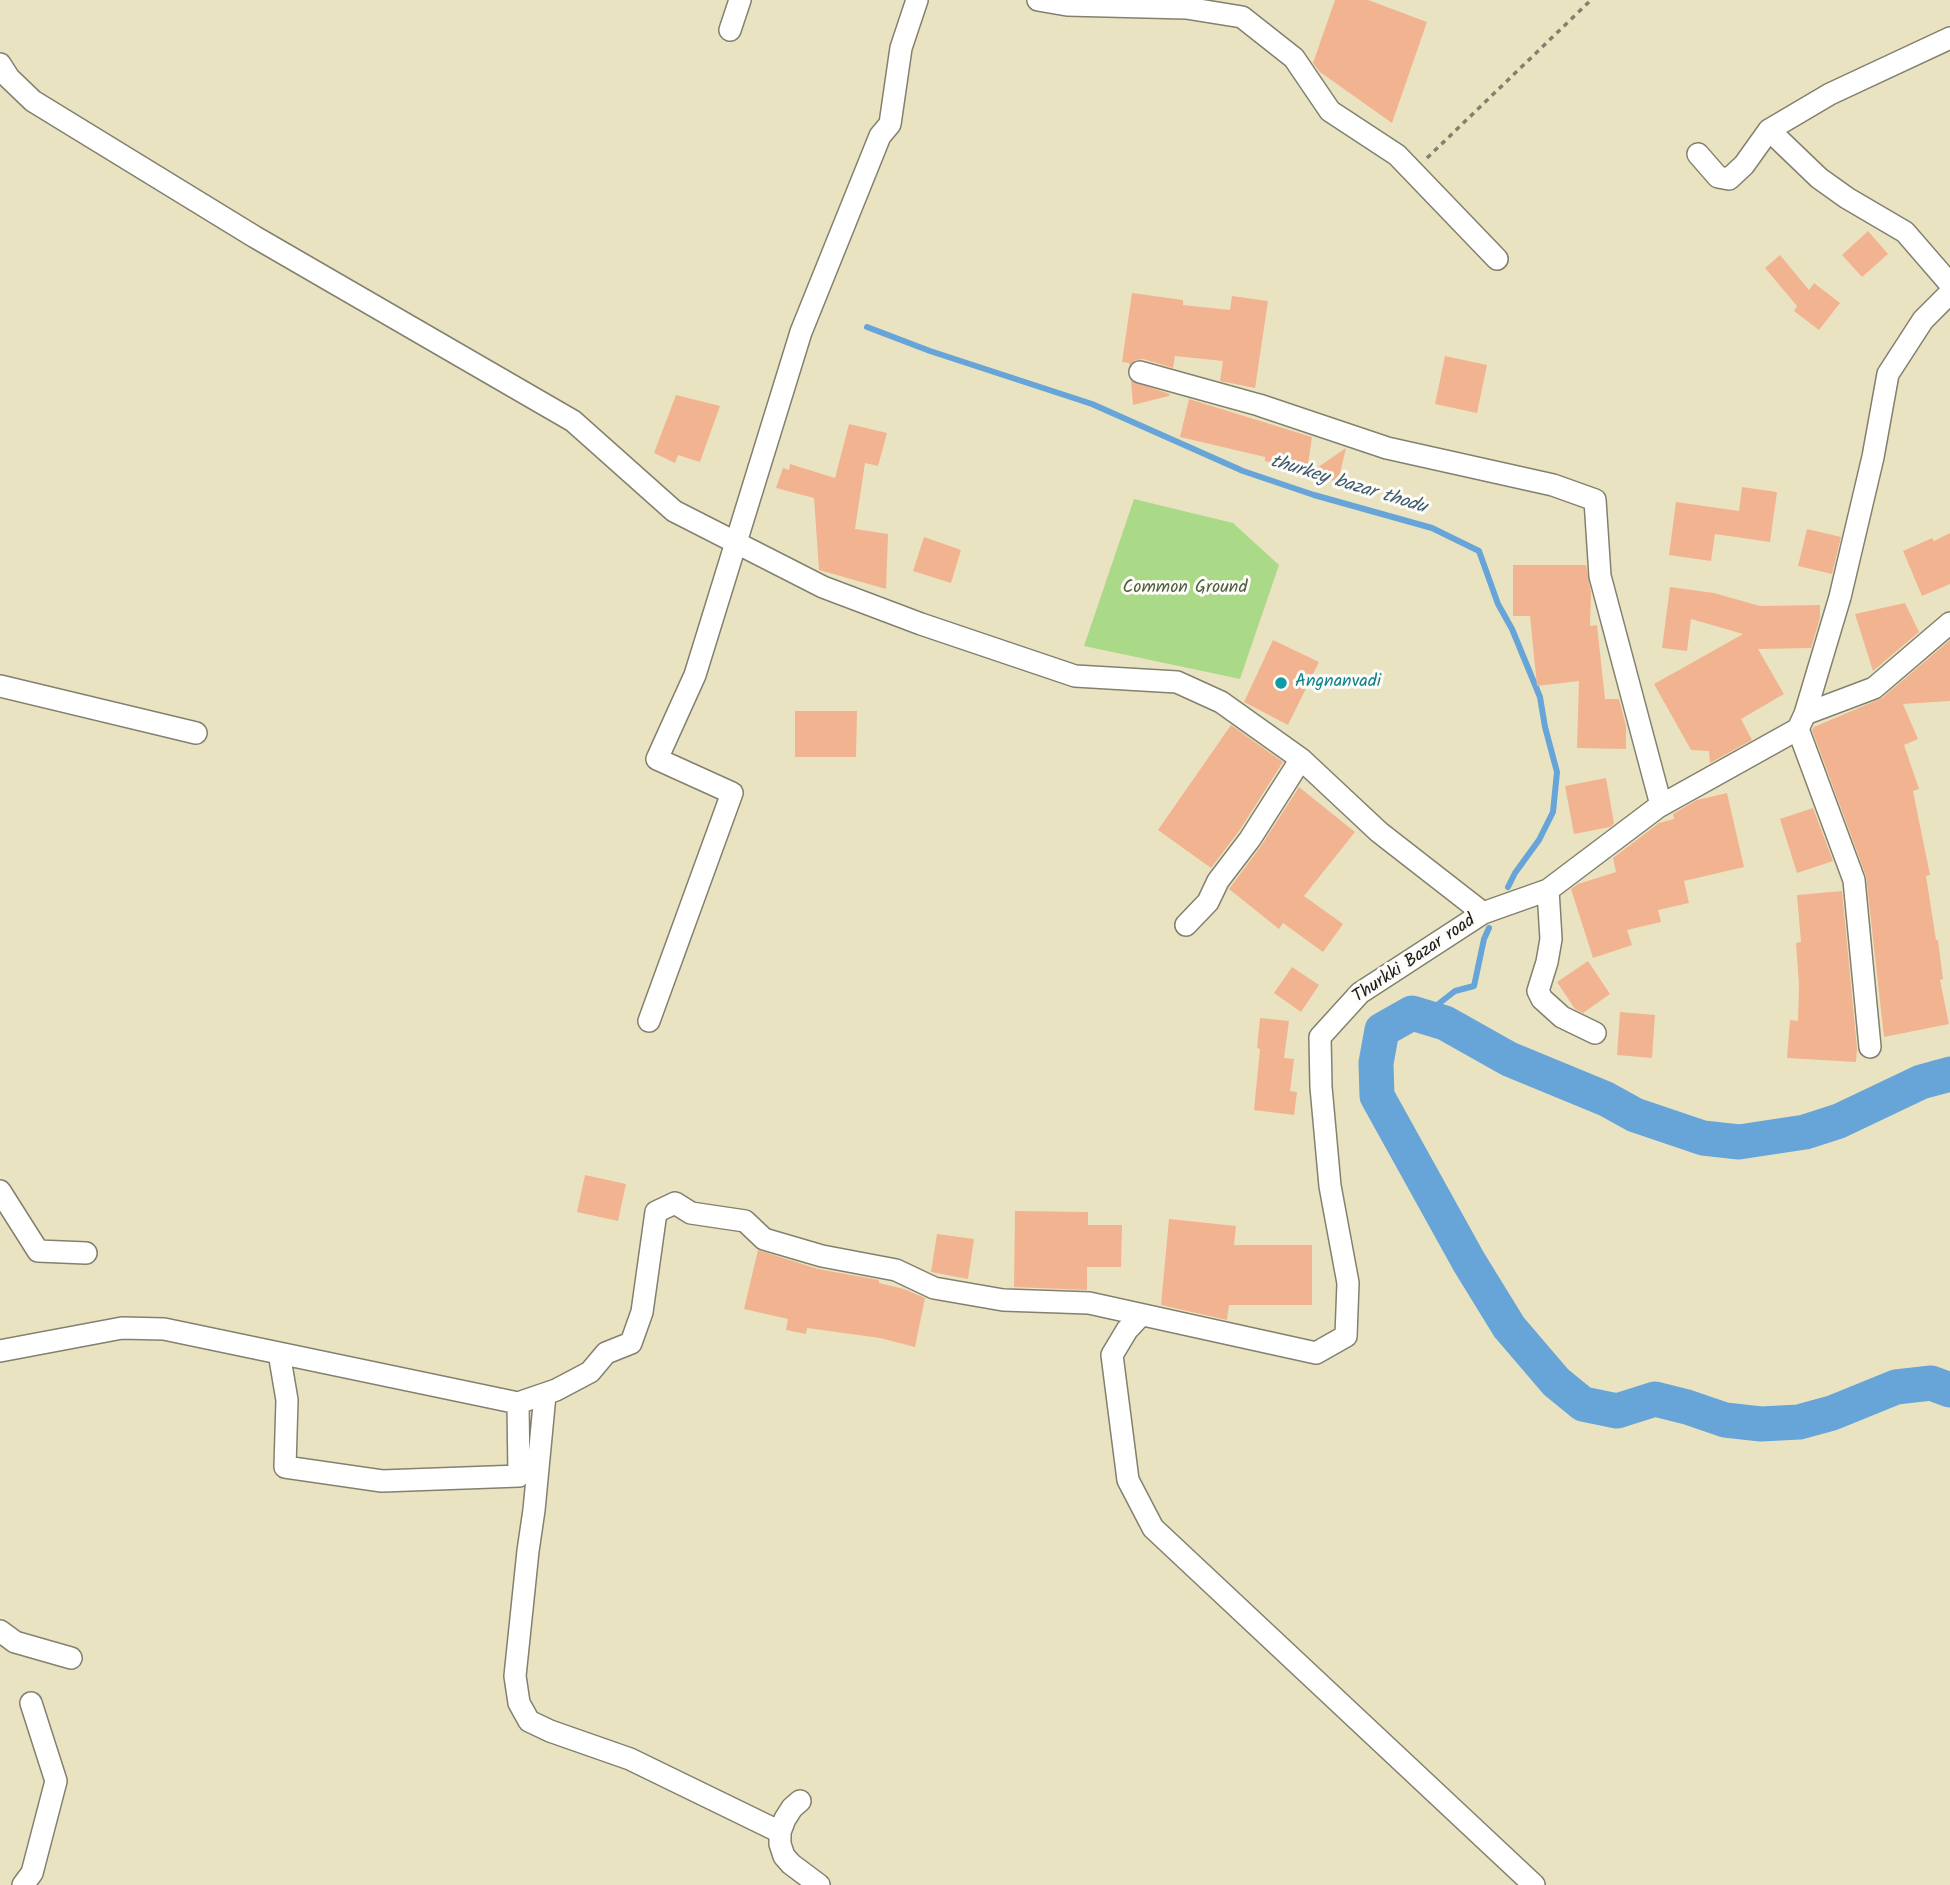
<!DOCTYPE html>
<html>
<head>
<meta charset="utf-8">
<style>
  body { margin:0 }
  canvas { display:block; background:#eae3c1 }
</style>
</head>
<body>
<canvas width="1950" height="1885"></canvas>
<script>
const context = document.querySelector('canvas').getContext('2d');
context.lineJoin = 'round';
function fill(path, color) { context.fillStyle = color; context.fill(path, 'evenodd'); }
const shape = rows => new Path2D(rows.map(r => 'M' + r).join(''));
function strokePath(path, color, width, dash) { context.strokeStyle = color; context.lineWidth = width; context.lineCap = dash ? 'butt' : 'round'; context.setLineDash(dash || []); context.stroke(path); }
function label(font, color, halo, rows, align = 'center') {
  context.font = font + ' Kalam,sans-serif'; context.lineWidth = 6; context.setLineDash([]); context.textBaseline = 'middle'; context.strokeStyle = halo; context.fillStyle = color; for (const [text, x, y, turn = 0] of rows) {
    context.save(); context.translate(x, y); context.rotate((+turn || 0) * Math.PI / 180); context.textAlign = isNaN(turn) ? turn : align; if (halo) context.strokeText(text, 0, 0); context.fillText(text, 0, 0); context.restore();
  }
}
const green = shape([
  [1134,499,1233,523,1279,565,1240,679,1084,646]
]);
const stream = shape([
  [867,327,930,351,1092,404,1243,471,1314,495,1432,528,1479,551,1498,604,1512,629,1540,697,1545,727,1557,772,1553,812,1539,840,1515,873,1508,887],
  [1423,1016,1455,991,1474,986,1484,939,1489,928]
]);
const river = shape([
  [1950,1074,1921,1082,1839,1121,1805,1132,1739,1142,1703,1138,1635,1115,1606,1099,1509,1059,1445,1023,1412,1013,1382,1030,1376,1063,1377,1096,1469,1262,1509,1327,1556,1382,1583,1404,1617,1411,1655,1399,1687,1407,1725,1420,1761,1424,1799,1422,1832,1413,1896,1387,1931,1383,1950,1390]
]);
const building = shape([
  [1335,0,1368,0,1427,22,1392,123,1320,72,1313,63],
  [1868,231,1888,254,1862,277,1842,255],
  [1780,255,1809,290,1814,283,1840,303,1819,330,1794,311,1797,306,1765,268],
  [1132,293,1183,300,1183,305,1230,310,1232,296,1268,301,1255,388,1220,381,1223,361,1175,356,1173,368,1143,359,1136,360,1129,365,1129,363,1122,362],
  [1445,356,1487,365,1477,413,1435,404],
  [1131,381,1170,394,1169,396,1133,405],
  [676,395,720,406,700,462,678,455,675,463,654,453],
  [1189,399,1312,437,1307,471,1265,461,1265,457,1180,437],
  [849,424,887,433,878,466,865,463,855,529,888,534,886,589,819,570,814,498,776,488,783,468,789,470,790,464,835,478],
  [1346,448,1338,482,1308,474],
  [1742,487,1777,492,1770,542,1715,534,1711,561,1669,555,1676,502,1739,511],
  [1807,529,1841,537,1832,574,1798,566],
  [1950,533,1950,584,1922,596,1903,551,1932,538,1934,541],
  [924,537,961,550,951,583,913,571],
  [1513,565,1586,565,1591,592,1590,626,1597,625,1605,699,1619,699,1626,726,1626,749,1577,748,1579,681,1537,686,1530,616,1513,616],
  [1670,587,1714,593,1760,606,1820,605,1820,618,1811,648,1758,649,1784,694,1741,719,1752,740,1710,763,1709,751,1691,750,1654,684,1743,634,1691,619,1687,651,1662,648],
  [1905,603,1919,632,1873,671,1855,614],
  [1273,640,1319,662,1288,725,1244,702],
  [1950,640,1950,701,1903,704,1918,739,1904,745,1919,789,1913,791,1930,875,1926,876,1936,940,1938,940,1943,979,1940,980,1949,1024,1884,1037,1866,876,1812,730,1814,727,1882,698],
  [795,711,857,711,856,757,795,757],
  [1231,725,1283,762,1239,831,1211,868,1158,830],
  [1606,778,1614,823,1610,827,1574,834,1565,786],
  [1299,787,1355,832,1304,896,1343,924,1323,952,1283,923,1279,929,1229,889,1261,846],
  [1727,793,1744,867,1684,881,1689,903,1658,910,1661,922,1627,930,1632,945,1593,958,1571,889,1578,884,1616,872,1613,858,1659,823,1674,819,1673,814,1697,800],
  [1813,808,1833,861,1797,873,1780,819],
  [1842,891,1857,1048,1856,1062,1787,1058,1790,1020,1798,1021,1799,985,1796,943,1801,942,1797,895],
  [1588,961,1610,994,1583,1013,1575,1009,1557,982],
  [1292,967,1319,985,1301,1012,1274,993],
  [1620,1012,1655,1015,1652,1058,1617,1055],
  [1260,1018,1289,1021,1284,1058,1294,1059,1290,1091,1297,1092,1294,1115,1254,1110,1260,1049,1257,1048],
  [585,1175,626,1184,618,1221,577,1212],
  [1015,1211,1088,1212,1088,1225,1122,1225,1121,1267,1087,1267,1087,1290,1014,1287],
  [1169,1219,1236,1226,1234,1245,1312,1245,1312,1305,1229,1305,1227,1320,1161,1305],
  [937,1234,974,1239,968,1279,931,1272],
  [758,1250,818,1269,879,1280,879,1283,904,1289,925,1298,915,1347,880,1338,807,1328,806,1334,786,1330,788,1319,744,1309]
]);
const path = shape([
  [1427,158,1591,0]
]);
const street = shape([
  [1038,0,1067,5,1186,8,1242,17,1294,58,1330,111,1397,155,1497,259],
  [730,30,740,0],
  [0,64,9,78,33,101,255,237,573,421,674,511,823,587,921,624,1075,676,1177,682,1221,702,1301,759,1379,832,1483,913],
  [1769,130,1819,178,1847,198,1905,232,1950,284],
  [1698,154,1718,177,1729,179,1744,165,1769,130,1830,94,1950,38],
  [1140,372,1259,405,1387,448,1553,485,1595,500,1600,576,1661,805],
  [0,686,196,733],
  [1805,714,1840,597,1873,457,1888,374,1923,320,1950,293],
  [1798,729,1854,880,1870,1047],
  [1548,890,1551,939,1547,962,1538,991,1542,999,1562,1017,1595,1033],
  [1186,925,1208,902,1218,881,1250,839,1301,759],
  [649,1021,732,793,657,759,695,675,801,332,880,136,890,124,901,48,917,0],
  [0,1191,38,1251,86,1253],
  [1140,1316,1127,1330,1112,1355,1128,1480,1153,1528,1534,1885],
  [0,1351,122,1328,164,1329,518,1403,556,1390,590,1372,606,1353,631,1343,642,1312,656,1212,675,1203,691,1213,745,1221,764,1239,822,1256,896,1270,934,1288,1003,1300,1089,1303,1316,1353,1346,1336,1348,1283,1330,1186,1321,1087,1320,1037,1360,993,1483,913,1548,890,1658,807,1798,729,1805,714,1874,688,1950,623],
  [279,1353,287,1400,285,1467,382,1481,519,1476,518,1403],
  [545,1395,534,1510,528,1551,515,1676,519,1703,529,1721,550,1731,630,1759,780,1832],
  [0,1631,15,1642,71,1658],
  [800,1801,792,1808,785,1819,780,1832,780,1844,784,1856,791,1864,819,1885],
  [23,1885,32,1873,56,1781,31,1703]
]);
const markers = [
  [1281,683,7,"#0f9aa8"]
];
const parkNames = [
  ["Common Ground",1185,589]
];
const cultureNames = [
  ["Angnanvadi",1295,683]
];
const streetNames = [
  ["Thurkki Bazar road",1415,960,-34]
];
const waterNames = [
  ["thurkey bazar thodu",1348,486,17]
];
fill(green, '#aada88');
strokePath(stream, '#67a5d9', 6);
strokePath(river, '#67a5d9', 35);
fill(building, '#f2b490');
strokePath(street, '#83806e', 24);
strokePath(path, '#83806e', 3.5, [5, 5]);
strokePath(street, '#fff', 21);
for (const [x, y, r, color] of markers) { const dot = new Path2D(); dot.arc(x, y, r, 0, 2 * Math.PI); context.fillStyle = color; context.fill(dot); strokePath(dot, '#fdfcf7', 2.5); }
label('18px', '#4e5e42', '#fdfcf7', parkNames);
label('18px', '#0d838f', '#fdfcf7', cultureNames, 'left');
label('18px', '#1c1c1c', '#fdfcf7', streetNames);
label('italic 19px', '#3e5a71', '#fdfcf7', waterNames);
</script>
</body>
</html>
